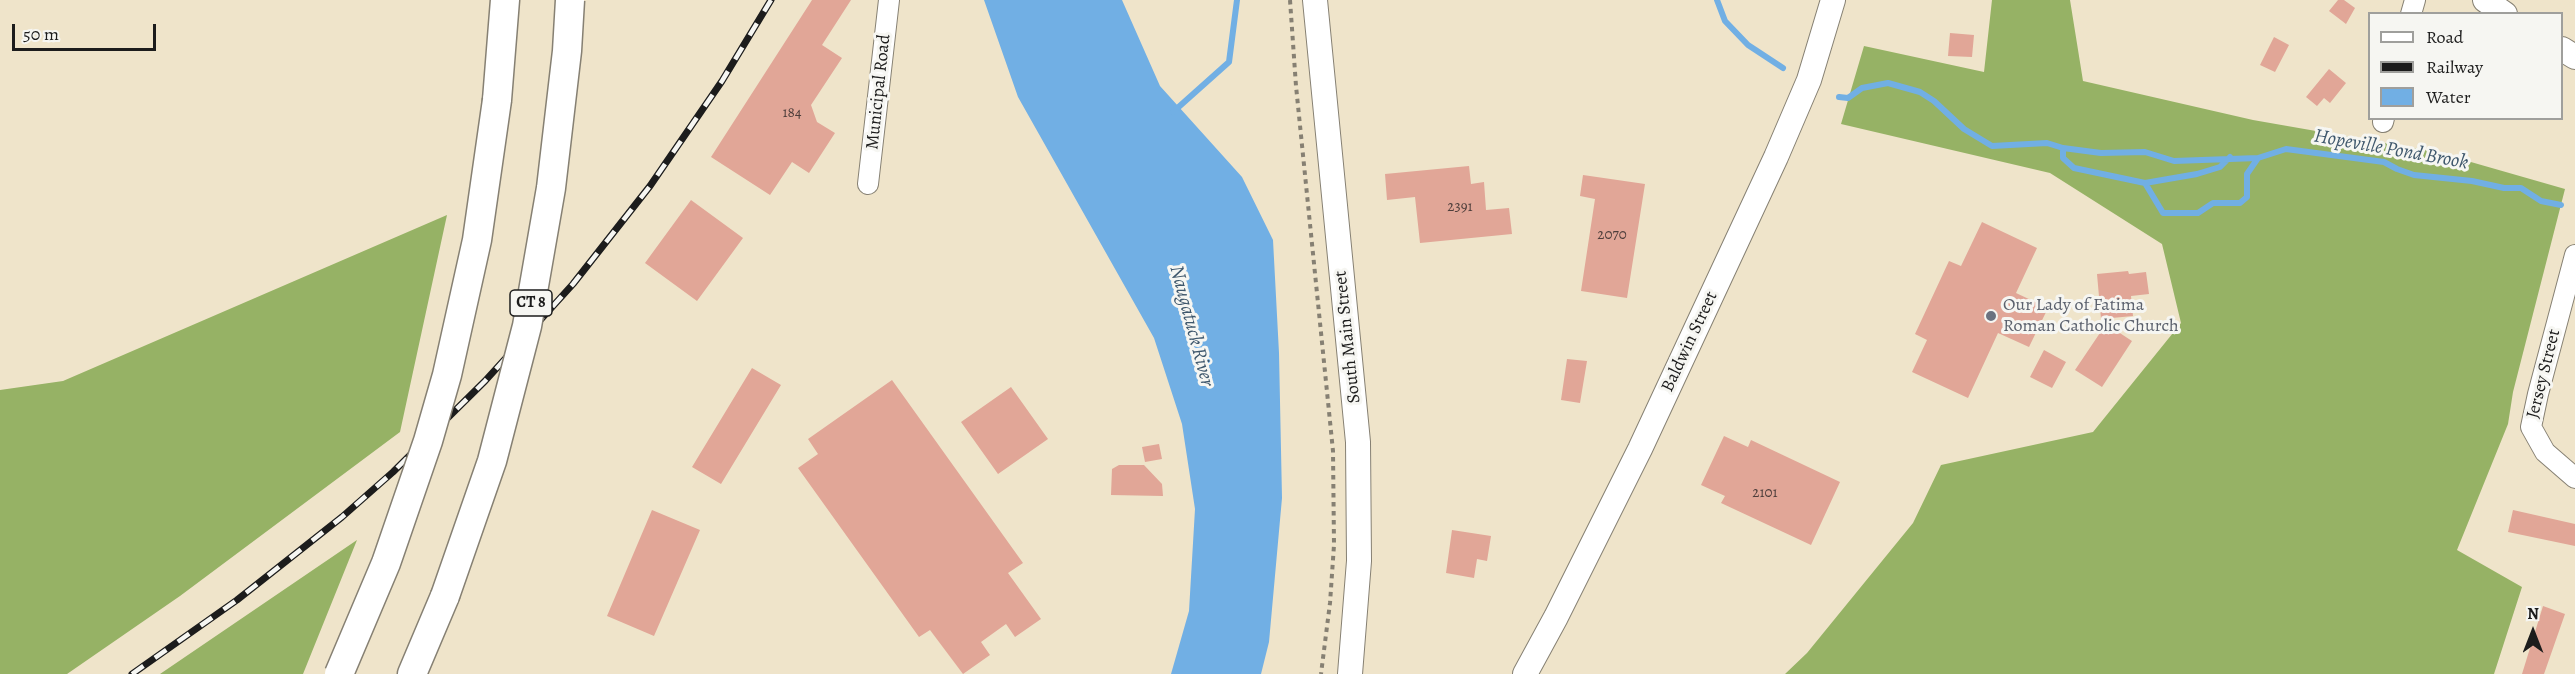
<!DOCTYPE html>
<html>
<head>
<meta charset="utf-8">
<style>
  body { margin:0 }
  #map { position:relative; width:2575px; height:674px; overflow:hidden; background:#efe4ca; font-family:Alegreya,serif }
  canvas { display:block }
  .legend { position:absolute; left:2368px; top:12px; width:195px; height:108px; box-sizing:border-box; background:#f6f6f2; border:2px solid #9f9f9c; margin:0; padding:8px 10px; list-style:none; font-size:18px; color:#1c1c1c }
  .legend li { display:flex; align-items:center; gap:12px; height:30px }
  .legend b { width:30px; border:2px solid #9f9f9c }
  .north { position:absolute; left:2503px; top:602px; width:60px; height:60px; -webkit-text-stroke:4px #f6f6f2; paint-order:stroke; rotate:0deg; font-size:16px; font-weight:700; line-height:24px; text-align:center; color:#1c1c1c }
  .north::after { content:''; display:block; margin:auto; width:21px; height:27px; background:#1c1c1c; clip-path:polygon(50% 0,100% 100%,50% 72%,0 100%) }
  .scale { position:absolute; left:12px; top:24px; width:144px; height:27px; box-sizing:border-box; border:3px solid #1c1c1c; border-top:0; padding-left:8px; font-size:18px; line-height:21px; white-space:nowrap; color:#1c1c1c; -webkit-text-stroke:4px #f6f6f2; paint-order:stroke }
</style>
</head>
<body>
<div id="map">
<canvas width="2575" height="674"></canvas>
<ul class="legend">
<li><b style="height:8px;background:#fff"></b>Road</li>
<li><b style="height:8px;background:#1c1c1c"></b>Railway</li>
<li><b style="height:16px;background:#71afe4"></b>Water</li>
</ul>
<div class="north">N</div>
<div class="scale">50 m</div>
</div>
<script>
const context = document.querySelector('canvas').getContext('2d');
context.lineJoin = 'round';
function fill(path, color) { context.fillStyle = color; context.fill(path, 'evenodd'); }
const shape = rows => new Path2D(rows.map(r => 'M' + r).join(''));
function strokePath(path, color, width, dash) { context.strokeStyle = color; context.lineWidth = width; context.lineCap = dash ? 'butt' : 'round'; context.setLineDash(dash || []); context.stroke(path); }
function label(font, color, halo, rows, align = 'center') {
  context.font = font + ' Alegreya,serif'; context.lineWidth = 6; context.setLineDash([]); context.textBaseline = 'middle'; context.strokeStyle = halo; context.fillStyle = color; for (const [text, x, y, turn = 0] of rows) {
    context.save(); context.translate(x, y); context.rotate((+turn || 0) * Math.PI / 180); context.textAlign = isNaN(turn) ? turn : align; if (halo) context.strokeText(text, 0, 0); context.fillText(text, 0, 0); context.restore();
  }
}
const forest = shape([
  [1992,0,2070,0,2083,81,2253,120,2436,152,2565,189,2513,392,2508,424,2457,550,2522,587,2494,674,1785,674,1807,653,1913,523,1941,465,2093,432,2181,323,2162,244,2050,173,1841,124,1864,46,1984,72],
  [447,215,400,432,180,596,67,674,0,674,0,390,63,381],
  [357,540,303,674,160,674]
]);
const water = shape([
  [984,0,1122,0,1160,86,1242,177,1273,240,1279,353,1282,498,1269,642,1261,674,1171,674,1189,611,1195,509,1182,424,1154,338,1018,97]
]);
const stream = shape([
  [1717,0,1725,21,1748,45,1783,68],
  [1839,97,1848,98,1862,88,1888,83,1920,92,1934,101,1964,129,1992,146,2047,143,2063,148,2063,158,2074,168,2145,183,2163,213,2198,213,2213,203,2240,203,2247,197,2247,174,2258,158,2286,149,2384,162,2397,169,2414,175,2472,181,2504,188,2521,188,2541,201,2561,205],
  [1173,112,1229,62,1237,0],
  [2063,148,2101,153,2145,152,2174,161,2258,158],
  [2145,183,2197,174,2220,167,2230,157]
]);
const building = shape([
  [812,0,851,0,822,45,842,58,811,105,817,122,835,133,809,173,792,162,770,195,711,157],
  [2338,0,2344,0,2355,8,2346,24,2329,11],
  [1950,33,1974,35,1972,57,1948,56],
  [2274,37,2289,45,2275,72,2260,65],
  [2329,69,2346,83,2330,103,2324,98,2317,106,2306,97],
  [1469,166,1471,184,1484,182,1486,210,1509,208,1512,234,1420,243,1415,197,1387,200,1385,174],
  [1583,175,1645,184,1627,298,1581,291,1595,199,1580,196],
  [691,200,743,238,697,301,645,263],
  [1982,222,2037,248,2016,293,2048,308,2029,347,1998,333,1968,398,1912,372,1927,340,1915,334,1949,261,1961,266],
  [2128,271,2129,274,2146,272,2149,294,2131,296,2133,316,2101,319,2097,274],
  [2106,324,2132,341,2102,387,2075,370],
  [2044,350,2066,362,2052,388,2030,377],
  [1567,359,1587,361,1580,403,1561,400],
  [752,368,781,385,721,484,692,467],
  [892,380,1023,563,1008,573,1041,619,1015,637,1006,624,981,642,990,655,963,674,930,630,919,637,798,468,818,454,808,439],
  [1011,387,1048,439,998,474,961,422],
  [1724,436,1748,447,1751,440,1840,482,1811,545,1721,503,1725,496,1701,485],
  [1159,444,1162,459,1145,462,1142,447],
  [1119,465,1144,465,1162,484,1163,496,1111,495,1112,469],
  [652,510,700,530,654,636,607,616],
  [2513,510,2575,524,2575,546,2508,532],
  [1452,530,1491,536,1487,561,1477,559,1474,578,1446,573],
  [2543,606,2565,614,2544,674,2522,674]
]);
const path = shape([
  [1290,0,1296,86,1333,451,1334,545,1330,603,1321,674]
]);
const minor = shape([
  [2411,14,2415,0],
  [2383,122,2384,118],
  [868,184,889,0],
  [2575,255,2538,394,2531,427,2545,452,2575,478]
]);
const major = shape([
  [1315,0,1358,442,1359,561,1350,674],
  [2485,0,2505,14],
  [2562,49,2575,57],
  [1525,674,1556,617,1640,449,1776,157,1809,80,1833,0]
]);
const highway = shape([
  [497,100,505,0],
  [412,674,445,596]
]);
const rail = shape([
  [132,674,237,600,342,517,393,472,485,381,573,284,650,186,722,81,771,0]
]);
const highwayBridge = shape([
  [445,596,492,461,527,326,551,188,567,51,570,0],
  [339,674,386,563,428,441,447,375,477,240,497,100]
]);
const markers = [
  [1991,316,6,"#6b7280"]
];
const numberNames = [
  ["184",792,113],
  ["2391",1460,207],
  ["2070",1612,235],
  ["2101",1765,493]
];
const shields = [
  [531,303,42]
];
const shieldNames = [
  ["CT 8",531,303]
];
const streetNames = [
  ["Municipal Road",879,92,-84],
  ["South Main Street",1348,337,-96],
  ["Baldwin Street",1690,342,-65],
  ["Jersey Street",2544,374,-76]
];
const worshipNames = [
  ["Our Lady of Fatima",2003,306],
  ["Roman Catholic Church",2003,327]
];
const waterNames = [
  ["Hopeville Pond Brook",2391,150,10],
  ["Naugatuck River",1191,326,75]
];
fill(forest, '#96b265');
fill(water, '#71afe4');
strokePath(stream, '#71afe4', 6);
fill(building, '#e1a697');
strokePath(minor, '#868073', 22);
strokePath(major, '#868073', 26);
strokePath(highway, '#868073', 31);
strokePath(path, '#868073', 4, [4.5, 4.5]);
strokePath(minor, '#fff', 20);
strokePath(major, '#fff', 24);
strokePath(highway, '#fff', 28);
strokePath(rail, '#1c1c1c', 7);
strokePath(rail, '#f6f6f2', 4.5, [14]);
strokePath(highwayBridge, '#868073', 31, []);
strokePath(highwayBridge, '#fff', 28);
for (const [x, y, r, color] of markers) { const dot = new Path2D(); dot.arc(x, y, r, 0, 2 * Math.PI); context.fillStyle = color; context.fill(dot); strokePath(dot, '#f6f6f2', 2); }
label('15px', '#4d3e3b', null, numberNames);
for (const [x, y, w] of shields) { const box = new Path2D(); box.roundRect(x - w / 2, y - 13, w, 26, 4.5); context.fillStyle = '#f6f6f2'; context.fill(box); strokePath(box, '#1c1c1c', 1.5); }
label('bold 16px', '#1c1c1c', null, shieldNames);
label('18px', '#1c1c1c', '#f6f6f2', streetNames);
label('18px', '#5b616d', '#f6f6f2', worshipNames, 'left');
label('italic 20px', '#3e576c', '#f6f6f2', waterNames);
</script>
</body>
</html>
